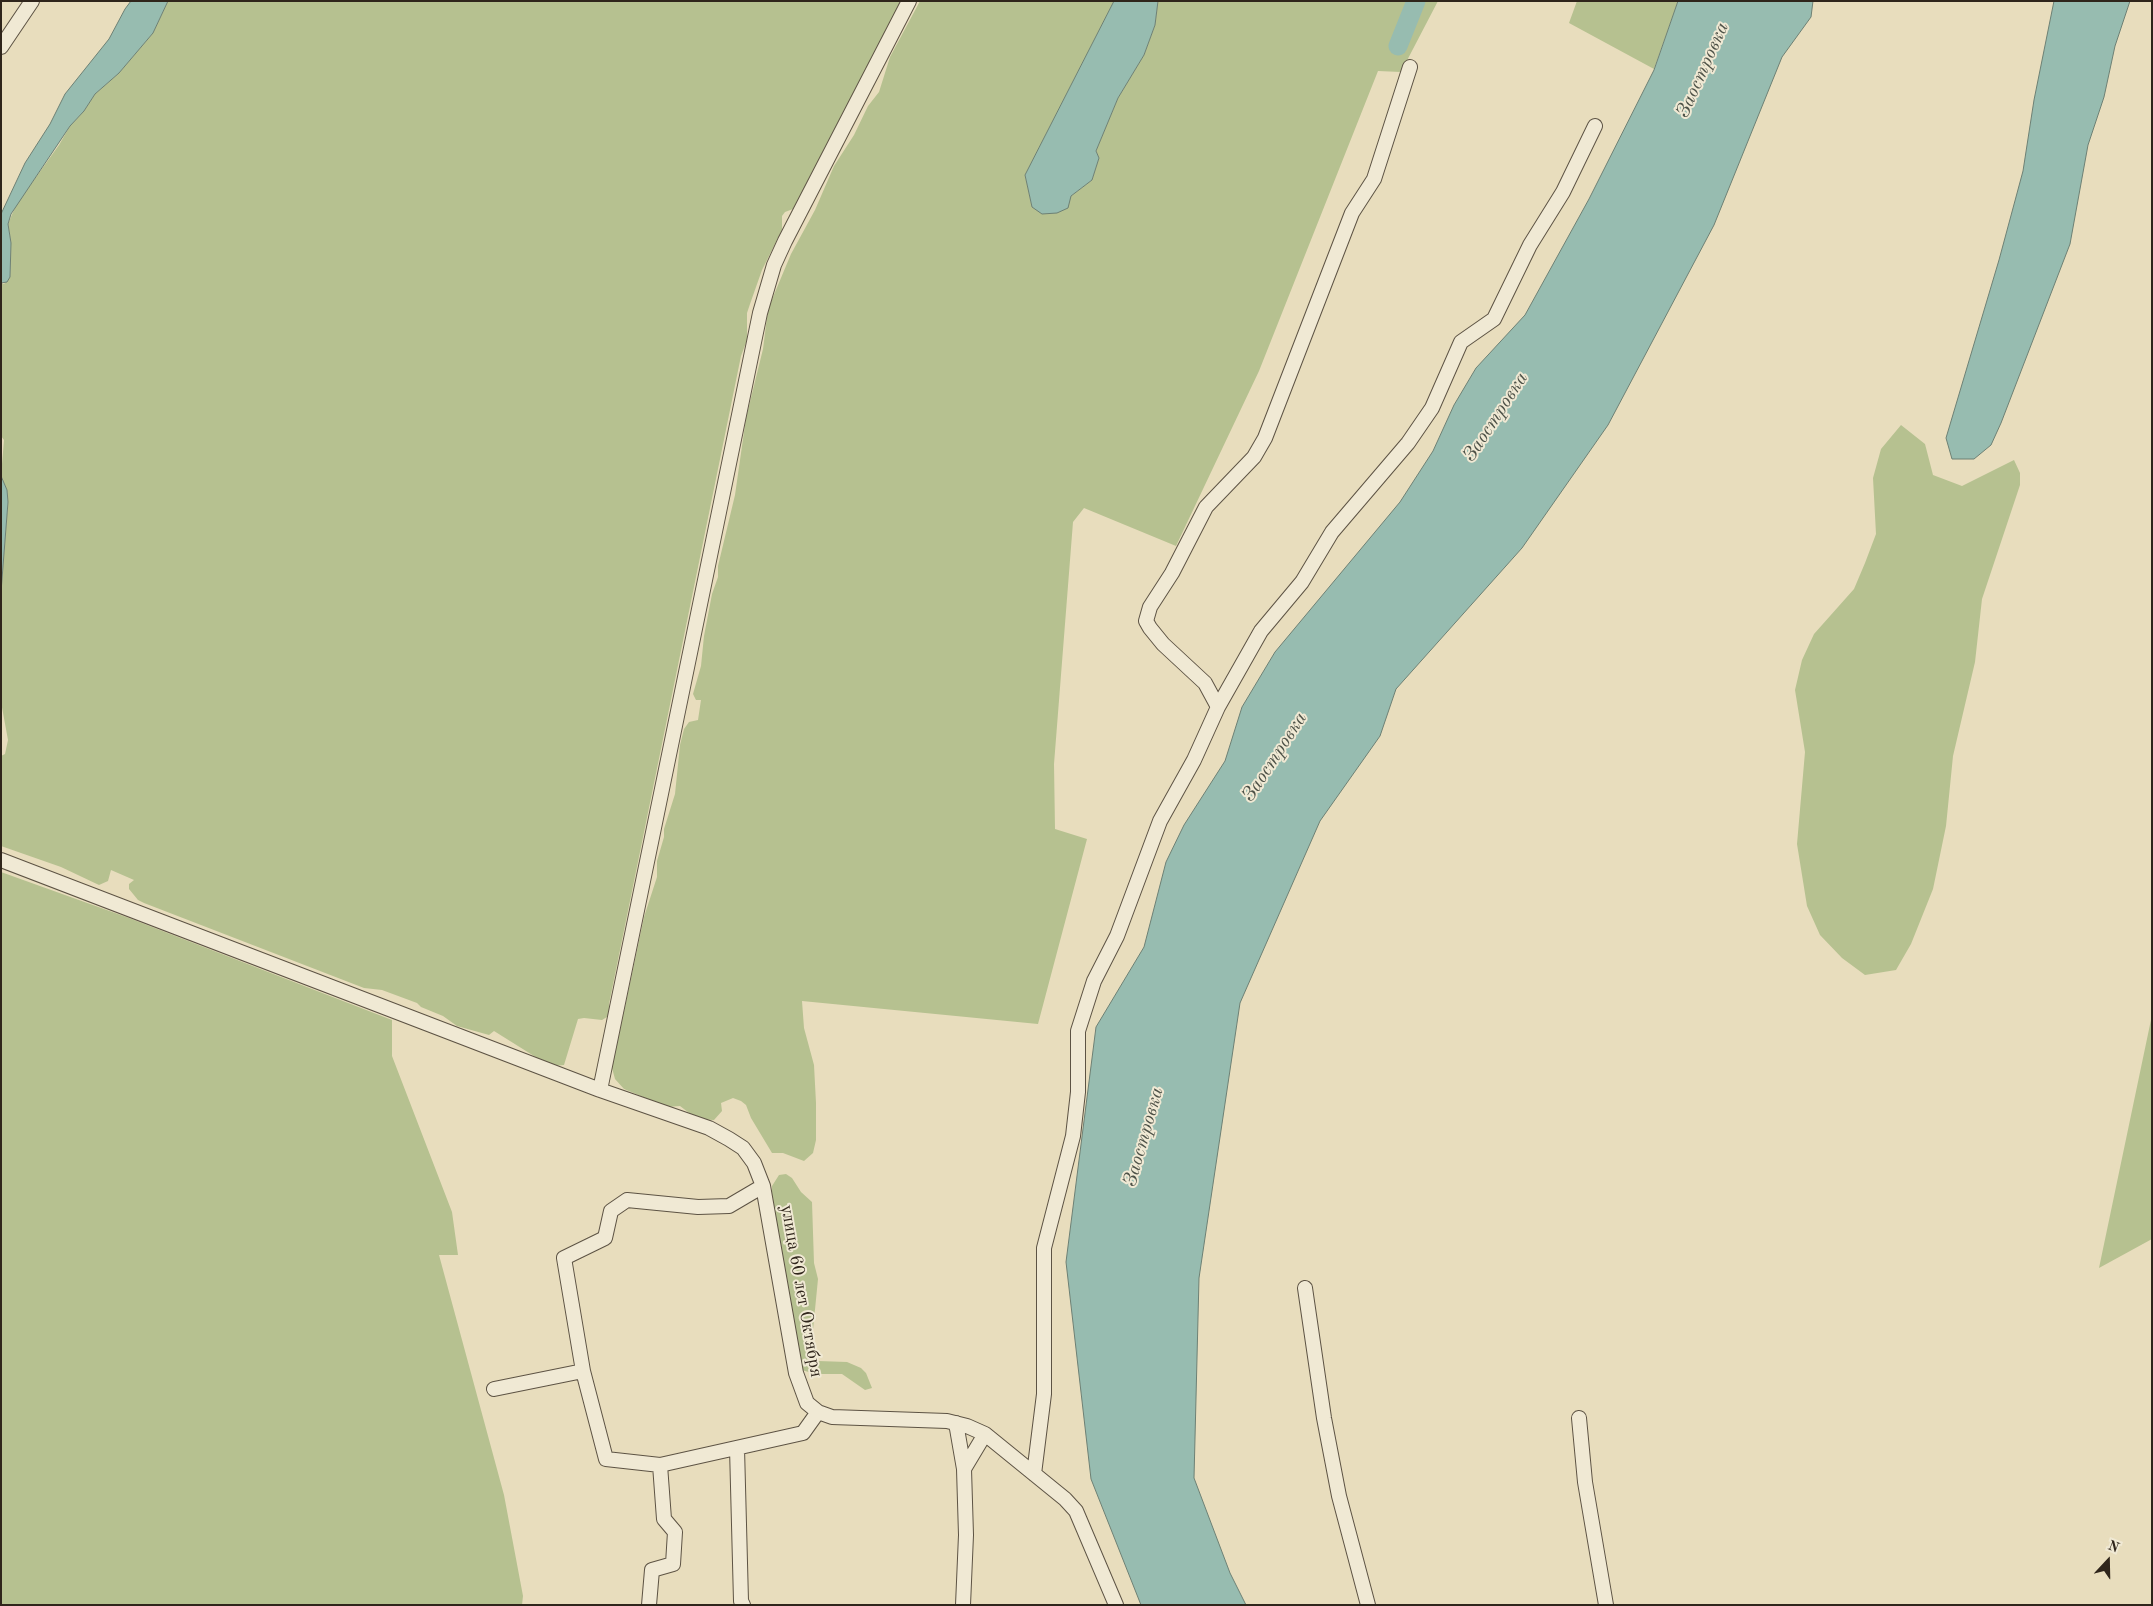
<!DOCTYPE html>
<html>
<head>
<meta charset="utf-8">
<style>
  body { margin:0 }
  #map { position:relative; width:2153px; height:1606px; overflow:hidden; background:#e8ddbd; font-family:"Old Standard TT",serif }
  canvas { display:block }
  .frame { position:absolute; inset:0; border:2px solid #2f251b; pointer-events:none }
  .north { position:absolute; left:2083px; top:1536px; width:50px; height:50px; -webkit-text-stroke:4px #f0e9d4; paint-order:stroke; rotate:21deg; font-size:14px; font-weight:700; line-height:20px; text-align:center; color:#2f251b }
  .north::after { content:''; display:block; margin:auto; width:18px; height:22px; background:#2f251b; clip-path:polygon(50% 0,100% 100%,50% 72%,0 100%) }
</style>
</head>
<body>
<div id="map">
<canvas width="2153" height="1606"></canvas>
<div class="frame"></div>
<div class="north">N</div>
</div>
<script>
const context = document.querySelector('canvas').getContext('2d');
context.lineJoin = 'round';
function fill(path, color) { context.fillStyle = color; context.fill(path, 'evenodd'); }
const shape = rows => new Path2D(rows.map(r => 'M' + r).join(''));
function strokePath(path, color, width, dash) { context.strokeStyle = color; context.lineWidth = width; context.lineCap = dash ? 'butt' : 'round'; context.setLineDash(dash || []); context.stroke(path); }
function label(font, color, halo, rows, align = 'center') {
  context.font = font + ' "Old Standard TT",serif'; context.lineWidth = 4; context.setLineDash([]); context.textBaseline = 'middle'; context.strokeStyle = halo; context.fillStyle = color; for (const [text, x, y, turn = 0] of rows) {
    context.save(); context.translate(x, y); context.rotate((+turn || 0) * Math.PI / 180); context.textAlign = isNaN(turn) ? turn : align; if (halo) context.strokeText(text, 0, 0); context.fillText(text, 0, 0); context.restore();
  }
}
const green = shape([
  [168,1,901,1,793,209,785,212,782,216,782,230,762,270,750,304,747,313,747,340,741,356,609,1004,610,1010,607,1017,602,1020,584,1018,578,1019,564,1065,553,1066,542,1061,494,1031,489,1035,457,1026,443,1016,421,1007,417,1003,382,990,364,988,144,903,138,900,129,889,129,884,134,880,111,870,108,881,99,885,61,867,1,846,1,756,5,754,8,740,1,702,1,592,8,502,7,490,1,476,4,440,1,436,1,283,4,284,10,277,11,243,8,224,16,205,59,145,70,126,84,111,95,94,119,73,153,33],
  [920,1,1114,1,1025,175,1032,207,1071,196,1092,180,1099,158,1096,151,1118,98,1144,55,1155,25,1158,1,1438,1,1401,72,1378,71,1259,371,1176,546,1084,508,1073,522,1054,764,1055,829,1087,839,1038,1024,802,1001,804,1028,814,1065,816,1103,816,1140,813,1153,804,1161,783,1153,772,1153,751,1118,746,1105,741,1101,733,1098,721,1103,722,1111,714,1120,697,1119,680,1106,667,1107,624,1089,615,1079,612,1068,644,917,657,877,657,861,664,837,664,829,675,794,680,745,684,729,689,722,698,720,701,700,696,700,693,694,701,666,704,636,712,594,718,577,718,566,735,495,746,418,763,349,768,309,791,254,815,210,834,166,854,135,868,106,879,92,890,57],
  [1577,1,1678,1,1654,69,1569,23],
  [1901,425,1925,444,1933,475,1962,486,2014,460,2020,473,2020,485,1982,599,1975,662,1953,756,1946,826,1933,889,1911,944,1896,970,1865,975,1842,958,1820,935,1807,906,1797,844,1805,752,1795,690,1802,660,1814,634,1854,589,1865,563,1876,534,1873,478,1881,449],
  [1,872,129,918,392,1020,392,1056,452,1212,458,1255,439,1255,504,1495,523,1596,522,1605,1,1605],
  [2152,1015,2152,1239,2099,1268],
  [786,1174,792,1178,801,1192,812,1202,814,1263,818,1279,812,1340,813,1355,818,1361,847,1362,861,1368,866,1373,872,1388,865,1390,842,1374,815,1374,802,1370,772,1206,772,1186,779,1175]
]);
const water = shape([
  [131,1,168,1,153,33,119,73,95,94,84,111,70,126,11,214,8,224,11,243,10,277,7,282,1,283,1,214,25,163,50,124,65,94,109,39,125,9,131,1],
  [1114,1,1158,1,1155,25,1144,55,1118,98,1096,151,1099,158,1092,180,1071,196,1068,208,1057,213,1042,214,1032,207,1025,175,1114,1],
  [1678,1,1813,1,1811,17,1782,57,1714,225,1608,425,1522,548,1396,689,1380,736,1320,821,1240,1003,1199,1278,1194,1478,1230,1573,1246,1605,1141,1605,1091,1479,1066,1262,1096,1027,1144,947,1166,862,1184,825,1225,761,1242,707,1275,652,1400,502,1433,451,1454,405,1476,368,1525,315,1589,199,1654,70,1678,1],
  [2054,1,2130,1,2115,46,2104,97,2088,145,2070,244,2001,423,1991,445,1974,459,1952,459,1946,438,1999,260,2023,171,2034,100,2054,1],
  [1,476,7,490,8,502,1,592,1,476]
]);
const river = shape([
  [1398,46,1416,1]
]);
const minor = shape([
  [1,47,32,1],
  [1218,707,1205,683,1163,644,1150,628,1146,621,1150,607,1172,573,1206,507,1254,457,1265,438,1352,213,1374,179,1410,67],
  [1,860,600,1090,709,1128,729,1139,743,1148,754,1163,763,1186,796,1373,807,1403,818,1412,832,1417,947,1421,967,1426,985,1434,1065,1499,1076,1511,1116,1605],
  [600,1090,760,313,774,265,785,241,909,1],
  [1305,1288,1324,1418,1339,1496,1368,1605],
  [583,1371,564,1258,605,1238,611,1211,627,1200,698,1207,729,1206,763,1186],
  [494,1389,583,1371,606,1459,660,1465,803,1433,818,1412],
  [1579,1418,1585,1482,1606,1605],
  [956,1423,964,1469],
  [737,1448,741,1601,743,1605],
  [1034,1474,1044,1394,1044,1248,1073,1136,1078,1092,1078,1031,1094,981,1117,936,1160,821,1194,760,1218,707,1261,631,1302,582,1332,532,1408,443,1432,408,1461,342,1494,319,1530,245,1563,192,1595,126],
  [649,1605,652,1570,673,1564,675,1532,664,1519,660,1465],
  [963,1605,966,1535,964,1469,985,1434]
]);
const streetNames = [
  ["улица 60 лет Октября",801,1291,80]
];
const waterNames = [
  ["Заостровка",1703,70,-66],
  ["Заостровка",1496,417,-57],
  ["Заостровка",1275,757,-57],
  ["Заостровка",1144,1137,-74]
];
fill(green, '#b6c190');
fill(water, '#97bcb0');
strokePath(water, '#6d8074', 1);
strokePath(river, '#97bcb0', 19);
strokePath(minor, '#5d5344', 16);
strokePath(minor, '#f0e9d4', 14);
label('18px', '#2f251b', '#f0e9d4', streetNames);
label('italic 19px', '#4e5248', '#f0e9d4', waterNames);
</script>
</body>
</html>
